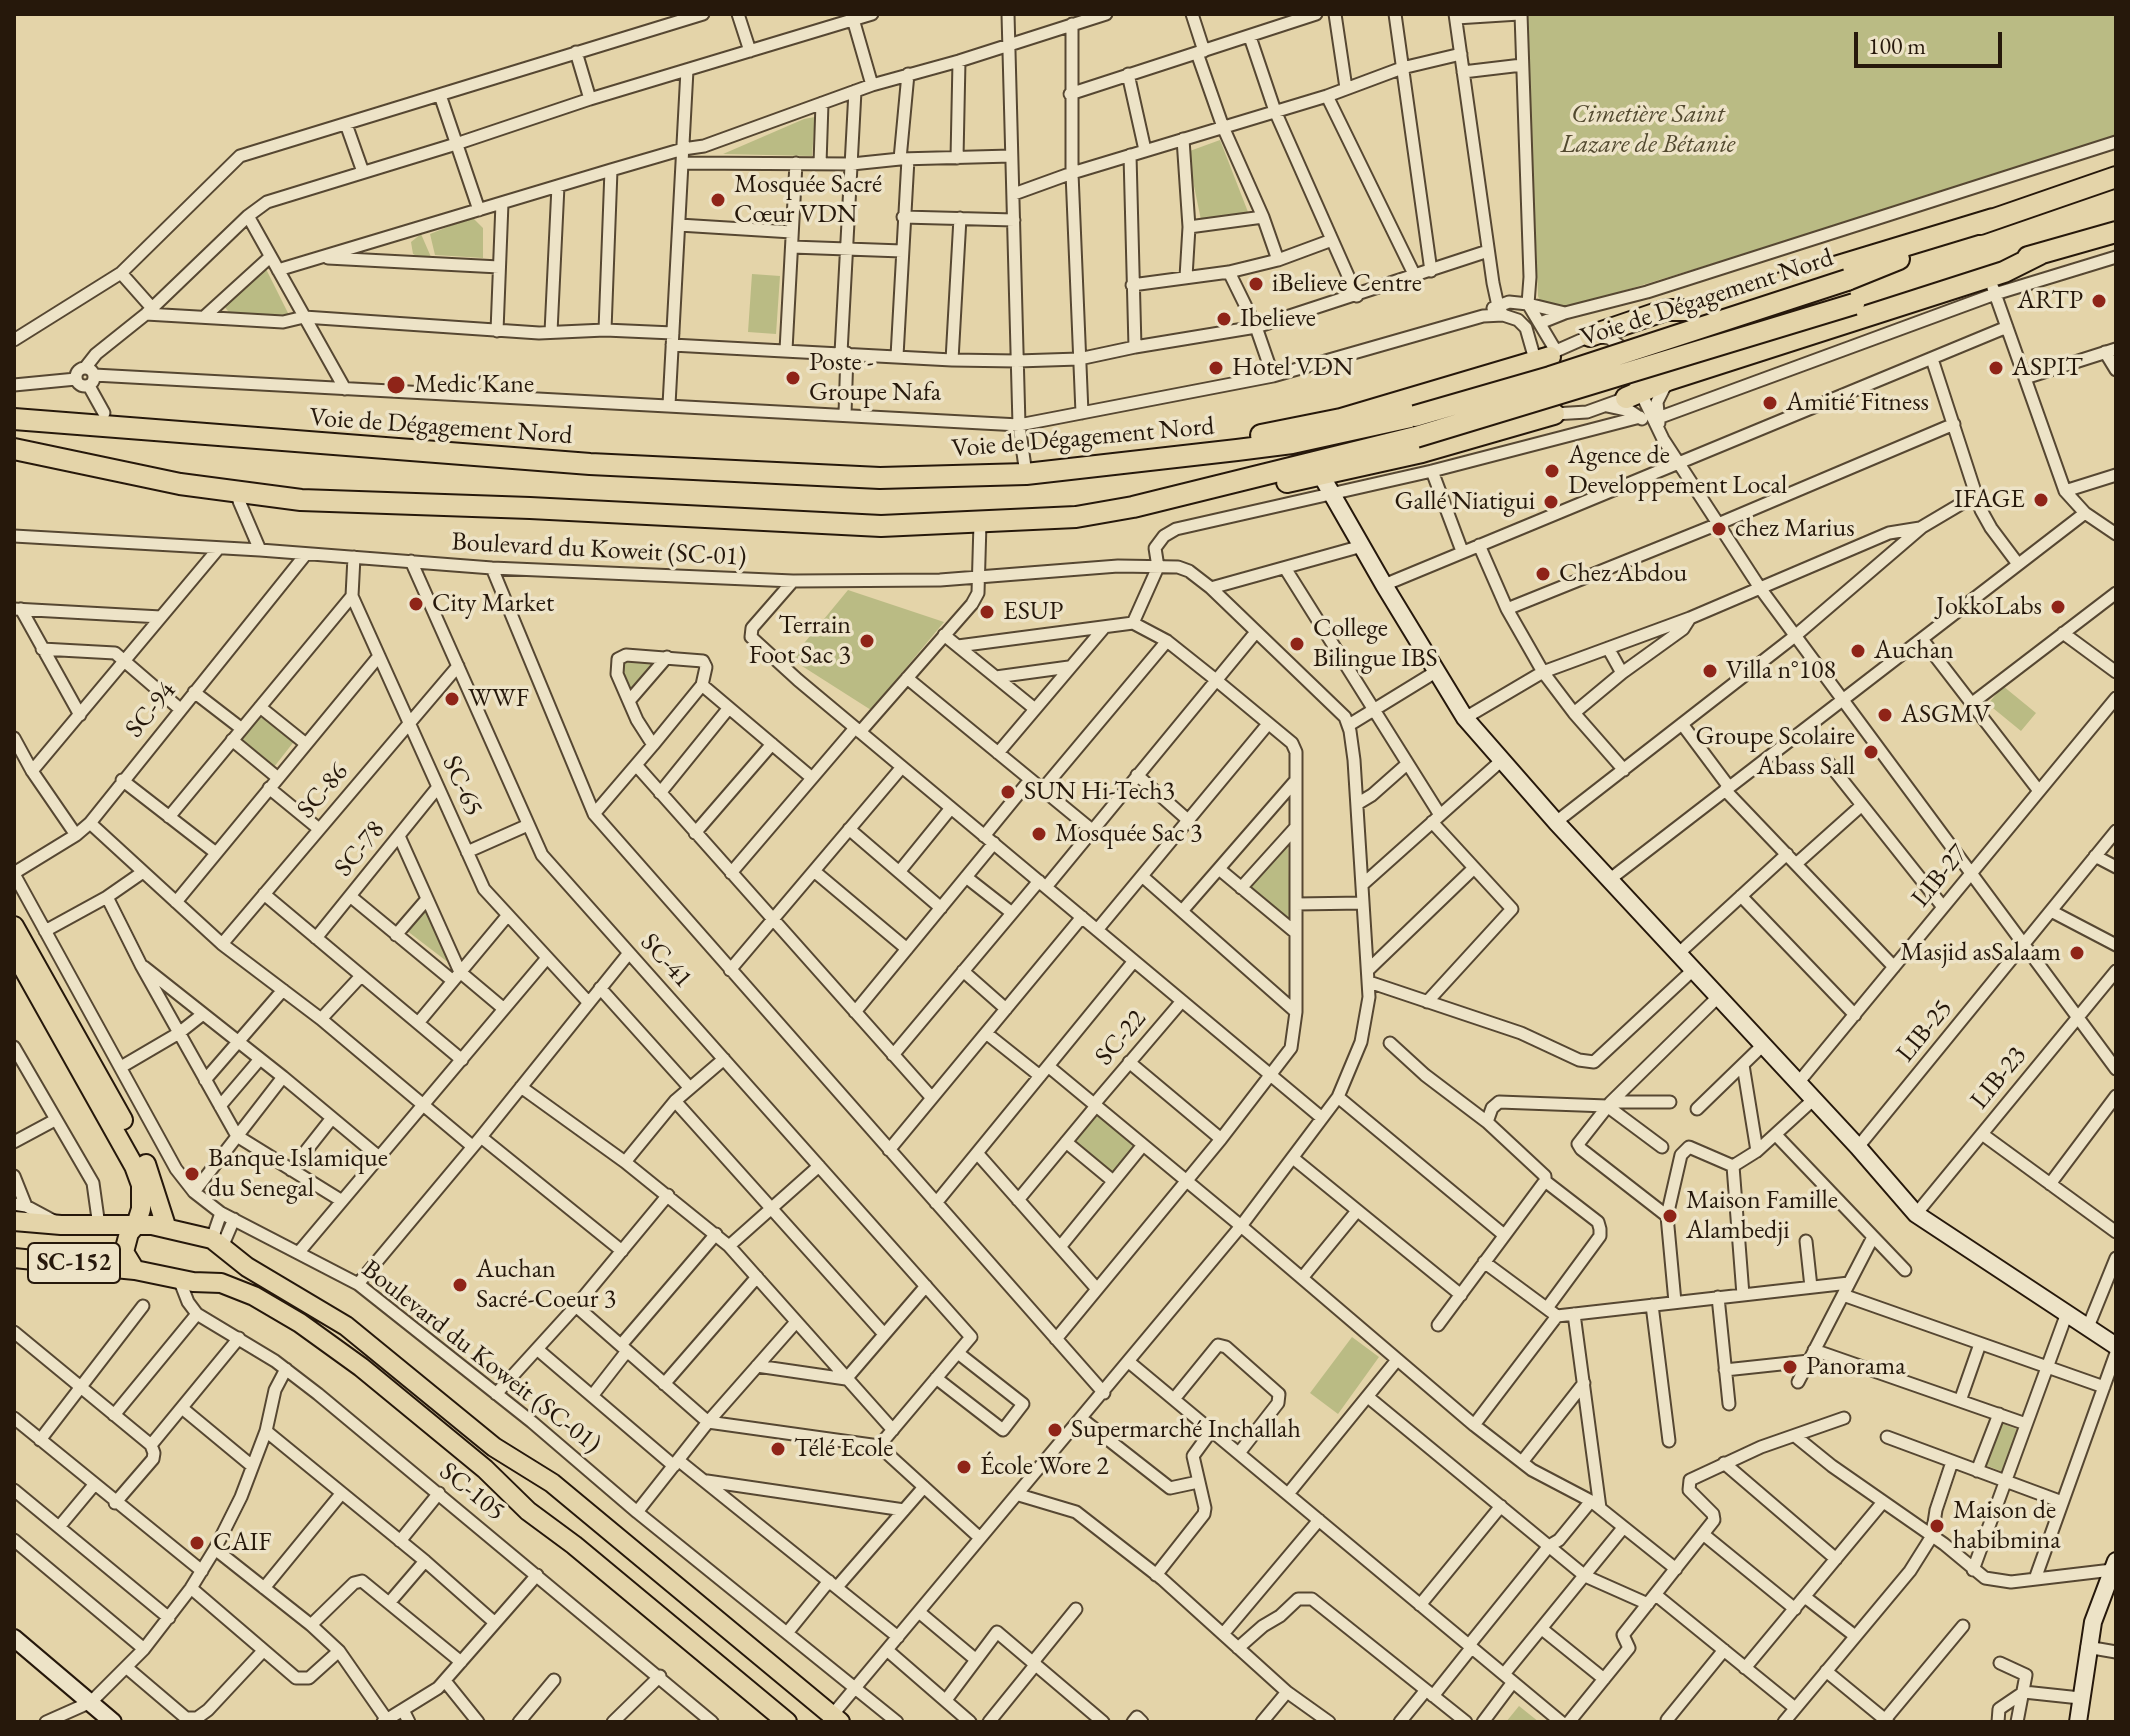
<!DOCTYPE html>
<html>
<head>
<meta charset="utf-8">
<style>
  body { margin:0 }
  #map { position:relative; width:2130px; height:1736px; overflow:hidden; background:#e4d4a9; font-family:"EB Garamond",serif }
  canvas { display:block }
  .frame { position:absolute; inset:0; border:16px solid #26180b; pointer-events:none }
  .scale { position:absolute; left:1854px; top:32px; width:148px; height:36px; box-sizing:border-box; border:4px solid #26180b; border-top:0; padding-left:10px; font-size:24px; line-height:28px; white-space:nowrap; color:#26180b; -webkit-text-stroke:6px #ede3c7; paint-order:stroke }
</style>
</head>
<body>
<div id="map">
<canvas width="2130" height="1736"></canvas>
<div class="frame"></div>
<div class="scale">100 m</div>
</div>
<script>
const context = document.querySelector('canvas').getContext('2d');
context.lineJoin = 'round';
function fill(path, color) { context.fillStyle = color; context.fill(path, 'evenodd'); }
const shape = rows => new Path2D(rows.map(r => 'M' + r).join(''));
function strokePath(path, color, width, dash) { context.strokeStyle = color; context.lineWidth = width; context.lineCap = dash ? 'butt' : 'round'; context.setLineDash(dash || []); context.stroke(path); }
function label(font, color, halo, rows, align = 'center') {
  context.font = font + ' "EB Garamond",serif'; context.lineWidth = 7; context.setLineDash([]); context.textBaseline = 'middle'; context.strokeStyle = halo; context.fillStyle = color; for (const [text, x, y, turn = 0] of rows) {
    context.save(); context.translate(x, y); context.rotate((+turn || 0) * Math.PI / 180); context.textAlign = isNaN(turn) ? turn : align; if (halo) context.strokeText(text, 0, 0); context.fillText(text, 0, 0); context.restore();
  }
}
const green = shape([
  [1527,14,2116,14,2116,138,2073,154,1580,304,1552,306,1541,303,1538,296],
  [815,117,812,156,723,154,804,119],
  [1220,140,1248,212,1201,220,1187,152],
  [472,217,483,228,483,258,435,255,430,234],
  [421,234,431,257,421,258,413,254,411,242],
  [266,269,290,317,231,315,224,306],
  [752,274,780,276,776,334,748,332],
  [848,590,944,622,871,710,791,659],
  [625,660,657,662,631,691,622,672],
  [2003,686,2036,713,2021,731,1988,704],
  [254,706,296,739,274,767,232,734],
  [1288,838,1290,923,1248,886],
  [423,903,449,963,402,927],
  [1098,1110,1138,1145,1109,1180,1069,1144],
  [1352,1337,1379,1357,1338,1414,1310,1393],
  [2001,1423,2019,1430,2003,1472,1985,1465],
  [1519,1706,1539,1722,1506,1722]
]);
const street = shape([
  [738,14,750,51],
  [1008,14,1019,425,1026,474],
  [1192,14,1204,51],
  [1335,14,1346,88],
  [1395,14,1431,271],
  [1455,14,1493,283,1498,306,1503,315],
  [1521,14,1530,277,1528,304,1565,313],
  [1456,18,1519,14],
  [853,19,872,85],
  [1072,24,1072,173,1082,413],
  [1250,37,1275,111,1357,296],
  [576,52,590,99],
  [1197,53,1223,127,1263,217,1278,260],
  [1463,72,1522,65],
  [1128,74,1145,150],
  [1070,94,1316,14],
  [440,95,479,210],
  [1327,96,1415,276],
  [346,124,363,172],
  [1183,139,1189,227,1186,277],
  [1130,155,1135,347],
  [957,158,959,61],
  [900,159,908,74],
  [682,163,852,164,900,159,1011,156],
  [820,164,822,103],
  [1014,194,1072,173,1327,96,1402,68,1461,54],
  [248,216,345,389],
  [903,217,1014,220],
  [679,225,792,232],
  [1189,227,1263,217],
  [792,247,902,251],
  [328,258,499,267],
  [278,270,611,170,683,149,704,146,872,85,959,61,1106,14],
  [1229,272,1256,327,1273,376],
  [121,273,152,308],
  [1132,285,1229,272,1278,260,1332,240],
  [1993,288,2065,491,2085,513,2116,534],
  [1493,308,1509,302,1528,304,1556,351],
  [146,314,283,322,304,317,539,333,605,330,673,333],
  [204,317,270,257],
  [1540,323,1565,313,1647,292,2116,142],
  [605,330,611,170],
  [497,331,502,203],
  [551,332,558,186],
  [1590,336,1609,338,1624,349,1637,383,1634,390,1626,398,1587,412,1554,414,1547,404,1539,373,1556,351,1590,336],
  [14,340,121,273,240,156,703,14],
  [672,345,952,360,1017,361,1079,359,1135,347,1256,327,1488,251],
  [786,350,796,163],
  [2105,352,2116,370],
  [841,353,855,91],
  [897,356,908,159],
  [1932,359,1981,510,1991,528,2018,564],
  [952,360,960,218],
  [85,368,96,354,146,314,248,216,267,202,456,144,590,99,872,14],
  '76 377a9 9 0 1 1 18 0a9 9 0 1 1-18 0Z',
  [94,375,1019,425,1273,376,1483,316,1503,315,1518,320,1526,328,1536,363],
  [2025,378,2116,349],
  [14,385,76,379],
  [89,386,104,413],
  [1639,389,1663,439,1760,588,2116,1069],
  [669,405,687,70],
  [1607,406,1630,411,1642,419],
  [845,414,847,353],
  [1658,418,1995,294,2116,257],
  [1659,423,1657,402,1667,382],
  [1432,471,1462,551],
  [2065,491,2116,475],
  [239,501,260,550],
  [14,536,260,550,492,568,793,581,940,580,1118,566,1178,567,1189,571,1211,588,1345,717,1350,731,1354,760,1369,997,1361,1042,1338,1097,1241,1226,829,1719],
  [1479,545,1507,609,1543,672,1574,713,1624,770],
  [354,557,352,596,484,889,589,1003],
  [411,561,542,855,971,1337,879,1446],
  [492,568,594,814,1104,1393],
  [1285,568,1440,815],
  [793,581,752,628,751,637,798,680,1322,1118],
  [1384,585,2007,327],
  [1211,588,1362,546],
  [14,609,161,617],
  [21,609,80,715],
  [1507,609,1718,524,1954,424],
  [1133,623,1158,567,1155,548,1164,536,1176,529,1432,471,1640,417],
  [2063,633,2116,672],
  [944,635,1035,709],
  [1922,639,2039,791],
  [958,646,1133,623,1167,641,1216,680,1292,743,1296,752,1296,1012,1291,1048,1221,1139,1056,1339],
  [1608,648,1622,673],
  [42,649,115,653,180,709],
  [996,677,1069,667],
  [907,678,1092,830],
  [702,685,812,778],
  [194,692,242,729],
  [629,701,667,657],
  [1971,704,2116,593],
  [260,707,306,744],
  [1574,713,1622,673,1683,629,1690,618],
  [1465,718,1543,672,1690,618,1889,533,1920,528],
  [1682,724,1729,787],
  [1349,725,1437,671],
  [860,732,972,604,978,593,980,523],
  [14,738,32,771,76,835],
  [232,740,278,778],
  [998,753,1103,629],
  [1827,761,1943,907],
  [636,765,932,1098],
  [32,771,218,549],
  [1137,775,1189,821],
  [122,780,216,853],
  [269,788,319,829],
  [1042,790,1167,641],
  [1725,790,1894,967],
  [660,793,728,709],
  [1357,804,1372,795,1407,764],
  [594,814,653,745,702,685,706,667,703,661,626,655,618,659,617,674,637,720,653,745],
  [169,817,352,596],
  [1556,822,1795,636,1922,527,1976,495],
  [90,823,222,944,321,1019,472,1146],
  [849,829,941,908],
  [695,833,772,744],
  [399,836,460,972,504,1009],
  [984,836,1029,781],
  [467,852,528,825],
  [2095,856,2116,867],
  [1796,864,1862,805],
  [1219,869,1296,933],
  [814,871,907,949],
  [899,872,951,808],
  [14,873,76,835,90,823,306,554],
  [731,873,855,728],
  [14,874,176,1169,194,1192,221,1213,358,1284,532,1422,637,1512,897,1722],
  [1142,876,1296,1012],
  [966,877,1012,913],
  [1609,880,2085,513],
  [1362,885,1502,760],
  [1046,887,1256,632],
  [1241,888,1296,827],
  [264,894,462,1060],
  [350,896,453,981],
  [1741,896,1855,1015],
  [107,897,141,965,237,1136,342,1201],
  [176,902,379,656],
  [1296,904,1363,903],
  [1182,911,1296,780],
  [2051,911,2116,945],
  [1097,930,1268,724],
  [45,931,107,897,143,872],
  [396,935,427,899],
  [316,938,438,787],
  [222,944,458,666],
  [1678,954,1787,854],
  [144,967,283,1077,379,1157],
  [730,970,902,767],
  [1368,970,1474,868],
  [963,971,1006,1009],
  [1369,982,1521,1033,1579,1060,1594,1062,1693,970],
  [600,988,689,1087],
  [1427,1002,1512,909,1432,822],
  [855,1012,994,843],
  [321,1019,361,976],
  [418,1023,508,915],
  [986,1033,1040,1076],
  [1390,1043,1425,1075,1487,1122],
  [14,1047,93,1183,99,1226],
  [893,1055,1039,881],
  [1129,1062,1221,1139],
  [1743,1065,1757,1151],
  [1048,1066,1241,1226,1474,1425,1532,1470,1591,1501,1676,1569],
  [121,1067,179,1033,203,1014],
  [205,1080,283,990],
  [1798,1083,2116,698],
  [521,1087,625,1162,729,1246,893,1430],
  [1338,1097,1504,1235],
  [675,1101,884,1334],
  [1611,1102,1670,1102],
  [1095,1103,1182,1001],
  [220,1106,260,1059],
  [1697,1109,1763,1045],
  [1982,1134,2116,1232],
  [1776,1135,1905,1270],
  [481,1137,622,1251],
  [14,1142,55,1120],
  [1066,1142,1113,1181],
  [1858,1147,2116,831],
  [889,1150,1082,917],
  [977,1153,1097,1289],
  [1293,1158,1461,1295],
  [625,1162,675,1101,724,1059],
  [1733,1166,1743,1295],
  [1733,1166,1757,1151,1814,1099],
  [291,1170,332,1118],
  [14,1176,26,1206],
  [2050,1184,2116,1096],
  [194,1192,283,1077],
  [1018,1200,1096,1106],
  [936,1203,1134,961],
  [14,1204,26,1206,54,1221],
  [1916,1214,2116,971],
  [1667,1216,1681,1155,1689,1147,1733,1166],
  [212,1239,221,1213],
  [1806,1241,1811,1287],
  [729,1246,819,1166],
  [222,1247,234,1219],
  [1060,1247,1143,1145],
  [299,1252,547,958],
  [1484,1262,1557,1316,1849,1283],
  [1302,1278,1357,1211],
  [179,1279,188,1302,197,1314,275,1361,318,1394,712,1722],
  [358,1284,481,1137,629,953],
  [1843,1295,2104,1387],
  [1718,1297,1729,1404],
  [1675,1302,1667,1216,1581,1149,1578,1144,1611,1102,1718,997],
  [1652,1305,1669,1441],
  [576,1306,708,1422,879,1446,980,1538],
  [1547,1308,1600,1236,1600,1229,1598,1222,1545,1181,1545,1176,1487,1122,1492,1108,1499,1102,1607,1106,1662,1147],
  [1574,1314,1600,1508],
  [1438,1325,1545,1181],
  [2088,1327,2116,1258],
  [14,1332,151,1445,154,1453,153,1459,115,1503],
  [621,1345,716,1234],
  [537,1349,674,1466],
  [1814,1350,2026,1424],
  [1129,1362,1561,1722],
  [757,1366,846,1379,926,1286],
  [1725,1370,1809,1361],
  [936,1378,1003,1430,1023,1404,958,1353],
  [1798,1382,1873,1237],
  [664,1384,757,1277],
  [496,1394,576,1306,668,1195],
  [592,1396,627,1351],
  [1368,1397,1585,1576,1648,1604],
  [1174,1399,1218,1345,1226,1347,1279,1394,1278,1403,1239,1453],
  [1960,1401,1980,1344],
  [182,1408,252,1466],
  [114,1415,197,1314],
  [14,1418,202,1571],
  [1082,1419,1170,1488,1198,1482],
  [1474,1425,1557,1316],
  [266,1431,425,1561,494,1622],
  [1795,1436,1832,1466,1944,1544,1985,1578,2011,1582,2112,1570],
  [1887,1437,2062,1502],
  [40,1440,143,1306],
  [151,1445,239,1338],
  [678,1460,898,1637],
  [1522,1462,1584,1383],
  [1724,1463,1836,1559],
  [1977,1471,1999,1414],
  [707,1481,904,1510],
  [14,1490,169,1618],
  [1288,1494,1397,1360],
  [1019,1495,1076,1512,1162,1579,1287,1692,1262,1722],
  [637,1512,708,1422,796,1322],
  [59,1527,94,1485],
  [1703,1534,1795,1609],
  [14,1540,144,1649],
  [400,1541,439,1493],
  [215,1549,311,1625,339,1651,387,1720],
  [1973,1570,2067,1313],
  [1156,1575,1204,1514,1205,1508,1193,1456,1212,1430],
  [2035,1579,2116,1353],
  [837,1587,924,1487],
  [191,1588,296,1678,309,1678,339,1651],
  [264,1588,341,1494],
  [1656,1595,1795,1708],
  [1805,1597,1855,1636],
  [389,1603,425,1561],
  [1420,1605,1501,1506],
  [919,1612,975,1659],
  [311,1625,354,1583,362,1581,461,1662],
  [1542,1629,1604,1679],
  [787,1633,829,1581],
  [1223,1634,1319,1520],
  [1469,1645,1549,1546,1559,1540,1591,1501],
  [2087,1647,2116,1652],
  [1238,1648,1263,1626,1280,1616,1298,1599,1312,1599,1466,1722],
  [887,1650,970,1722],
  [1033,1662,1076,1609],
  [2000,1663,2026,1675,2017,1722],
  [126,1667,186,1718,197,1718,208,1710,263,1651],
  [1745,1668,1883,1502],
  [1826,1671,1888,1722],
  [1504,1674,1623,1528],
  [445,1681,478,1722],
  [1287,1692,1329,1722],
  [1433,1696,1472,1647],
  [946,1700,997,1632,1103,1722],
  [403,1710,409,1722],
  [1667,1720,1724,1650],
  [46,1722,91,1702,144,1649,191,1588,215,1549,241,1497,266,1431,275,1390,286,1369],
  [383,1722,438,1688,537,1575],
  [519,1722,554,1680],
  [613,1722,660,1676],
  [989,1722,1036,1664],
  [1133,1722,1137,1717,1142,1722],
  [1400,1722,1426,1690],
  [1483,1722,1513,1682],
  [1569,1722,1629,1648,1623,1635,1714,1520,1713,1514,1689,1490,1690,1480,1761,1447,1844,1418],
  [1784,1722,1910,1571,1932,1536,1936,1510,1952,1462],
  [1883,1722,1963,1626],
  [1998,1722,1999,1709,2024,1692,2080,1698]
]);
const secondary = shape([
  [1321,475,1384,585,1465,718,1556,822,1858,1147,1916,1214,2116,1346],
  [14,1638,113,1722],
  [2078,1722,2093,1622,2116,1561]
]);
const primary = shape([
  [14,926,123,1120],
  [14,952,134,1166,141,1185,141,1209,136,1225,129,1233,124,1252,135,1270],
  [146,1164,166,1226],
  [14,1221,61,1225,152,1225,212,1239,247,1267,346,1326,494,1447,552,1483,840,1722],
  [14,1258,135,1270,193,1282,221,1283,254,1296,300,1323,361,1367,485,1469,528,1511,574,1545,787,1722]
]);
const highway = shape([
  [1980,224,2116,177],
  [2028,257,2116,232],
  [1847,280,1899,259],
  [1590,336,1666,310,1693,310,1993,219],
  [1626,398,1668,380,2004,272,2040,254],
  [14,419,590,464,880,478,1026,474,1237,450,1292,443,1415,416],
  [1261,435,1341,419,1550,357],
  [14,449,180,484,301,500,530,508,881,526,1076,517,1133,507,1416,437],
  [1287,482,1422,452,1554,414]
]);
const highwayBridge = shape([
  [1415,416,1550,377,1847,280],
  [1416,437,1854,304]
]);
const markers = [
  [718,200,8,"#8f2418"],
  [1256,284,8,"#8f2418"],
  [2099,301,8,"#8f2418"],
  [1224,319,8,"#8f2418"],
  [1216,368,8,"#8f2418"],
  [1996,368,8,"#8f2418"],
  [793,378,8,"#8f2418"],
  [396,385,10,"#8f2418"],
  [1770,403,8,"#8f2418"],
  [1552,471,8,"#8f2418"],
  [2041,500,8,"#8f2418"],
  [1551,502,8,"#8f2418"],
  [1719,529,8,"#8f2418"],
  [1543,574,8,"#8f2418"],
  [416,604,8,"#8f2418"],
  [2058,607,8,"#8f2418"],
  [987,612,8,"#8f2418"],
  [867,641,8,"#8f2418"],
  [1297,644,8,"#8f2418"],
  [1858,651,8,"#8f2418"],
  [1710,671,8,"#8f2418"],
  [452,699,8,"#8f2418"],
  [1885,715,8,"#8f2418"],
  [1871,752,8,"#8f2418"],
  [1008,792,8,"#8f2418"],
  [1039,834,8,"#8f2418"],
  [2077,953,8,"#8f2418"],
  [192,1174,8,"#8f2418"],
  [1670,1216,8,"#8f2418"],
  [460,1285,8,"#8f2418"],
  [1790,1367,8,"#8f2418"],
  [1055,1430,8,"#8f2418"],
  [778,1449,8,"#8f2418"],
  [964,1467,8,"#8f2418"],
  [1937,1526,8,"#8f2418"],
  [197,1543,8,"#8f2418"]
];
const shields = [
  [74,1263,92]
];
const shieldNames = [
  ["SC-152",74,1263]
];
const parkNames = [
  ["Cimetière Saint",1648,115],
  ["Lazare de Bétanie",1648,145]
];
const poiNames = [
  ["Mosquée Sacré",734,185],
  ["Cœur VDN",734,215],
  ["iBelieve Centre",1272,284],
  ["ARTP",2083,301,"right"],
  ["Ibelieve",1240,319],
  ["Poste -",809,363],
  ["Groupe Nafa",809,393],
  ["Hotel VDN",1232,368],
  ["ASPIT",2012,368],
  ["Medic'Kane",414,385],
  ["Amitié Fitness",1786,403],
  ["Agence de",1568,456],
  ["Developpement Local",1568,486],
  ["IFAGE",2025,500,"right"],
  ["Gallé Niatigui",1535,502,"right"],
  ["chez Marius",1735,529],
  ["Chez Abdou",1559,574],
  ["City Market",432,604],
  ["JokkoLabs",2042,607,"right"],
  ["ESUP",1003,612],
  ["Terrain",851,626,"right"],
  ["Foot Sac 3",851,656,"right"],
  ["College",1313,629],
  ["Bilingue IBS",1313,659],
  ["Auchan",1874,651],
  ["Villa n°108",1726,671],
  ["WWF",468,699],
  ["ASGMV",1901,715],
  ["Groupe Scolaire",1855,737,"right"],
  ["Abass Sall",1855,767,"right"],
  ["SUN Hi-Tech3",1024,792],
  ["Mosquée Sac 3",1055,834],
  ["Masjid asSalaam",2061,953,"right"],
  ["Banque Islamique",208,1159],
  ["du Senegal",208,1189],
  ["Maison Famille",1686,1201],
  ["Alambedji",1686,1231],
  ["Auchan",476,1270],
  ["Sacré-Coeur 3",476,1300],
  ["Panorama",1806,1367],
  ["Supermarché Inchallah",1071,1430],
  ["Télé Ecole",794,1449],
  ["École Wore 2",980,1467],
  ["Maison de",1953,1511],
  ["habibmina",1953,1541],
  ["CAIF",213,1543]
];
const streetNames = [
  ["Voie de Dégagement Nord",1707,298,-18],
  ["Voie de Dégagement Nord",441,427,4],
  ["Voie de Dégagement Nord",1083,438,-5],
  ["Boulevard du Koweit (SC-01)",599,550,3],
  ["SC-94",151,710,-51],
  ["SC-65",462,786,66],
  ["SC-86",323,791,-50],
  ["SC-78",360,849,-51],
  ["LIB-27",1940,876,-51],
  ["SC-41",666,961,48],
  ["LIB-25",1925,1031,-51],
  ["SC-22",1121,1038,-50],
  ["LIB-23",1999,1078,-51],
  ["Boulevard du Koweit (SC-01)",481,1357,38],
  ["SC-105",472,1492,39]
];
fill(green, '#babb84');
strokePath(street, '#564732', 15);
strokePath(secondary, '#26180b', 20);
strokePath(primary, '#26180b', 22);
strokePath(highway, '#26180b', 24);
strokePath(street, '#ede3c7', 11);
strokePath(secondary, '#ede3c7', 16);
strokePath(primary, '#e4d4a9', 18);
strokePath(highway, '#e4d4a9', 20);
strokePath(highwayBridge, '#26180b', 24, []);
strokePath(highwayBridge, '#e4d4a9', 20);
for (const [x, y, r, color] of markers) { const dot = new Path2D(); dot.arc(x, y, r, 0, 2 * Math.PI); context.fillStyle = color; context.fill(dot); strokePath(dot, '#ede3c7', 3); }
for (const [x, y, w] of shields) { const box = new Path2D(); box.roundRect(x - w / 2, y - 20, w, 40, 6); context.fillStyle = '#ede3c7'; context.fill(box); strokePath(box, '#26180b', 2); }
label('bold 24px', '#26180b', null, shieldNames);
label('italic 26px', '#52492f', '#ede3c7', parkNames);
label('26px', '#26180b', '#ede3c7', poiNames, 'left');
label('26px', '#26180b', '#ede3c7', streetNames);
</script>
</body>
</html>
